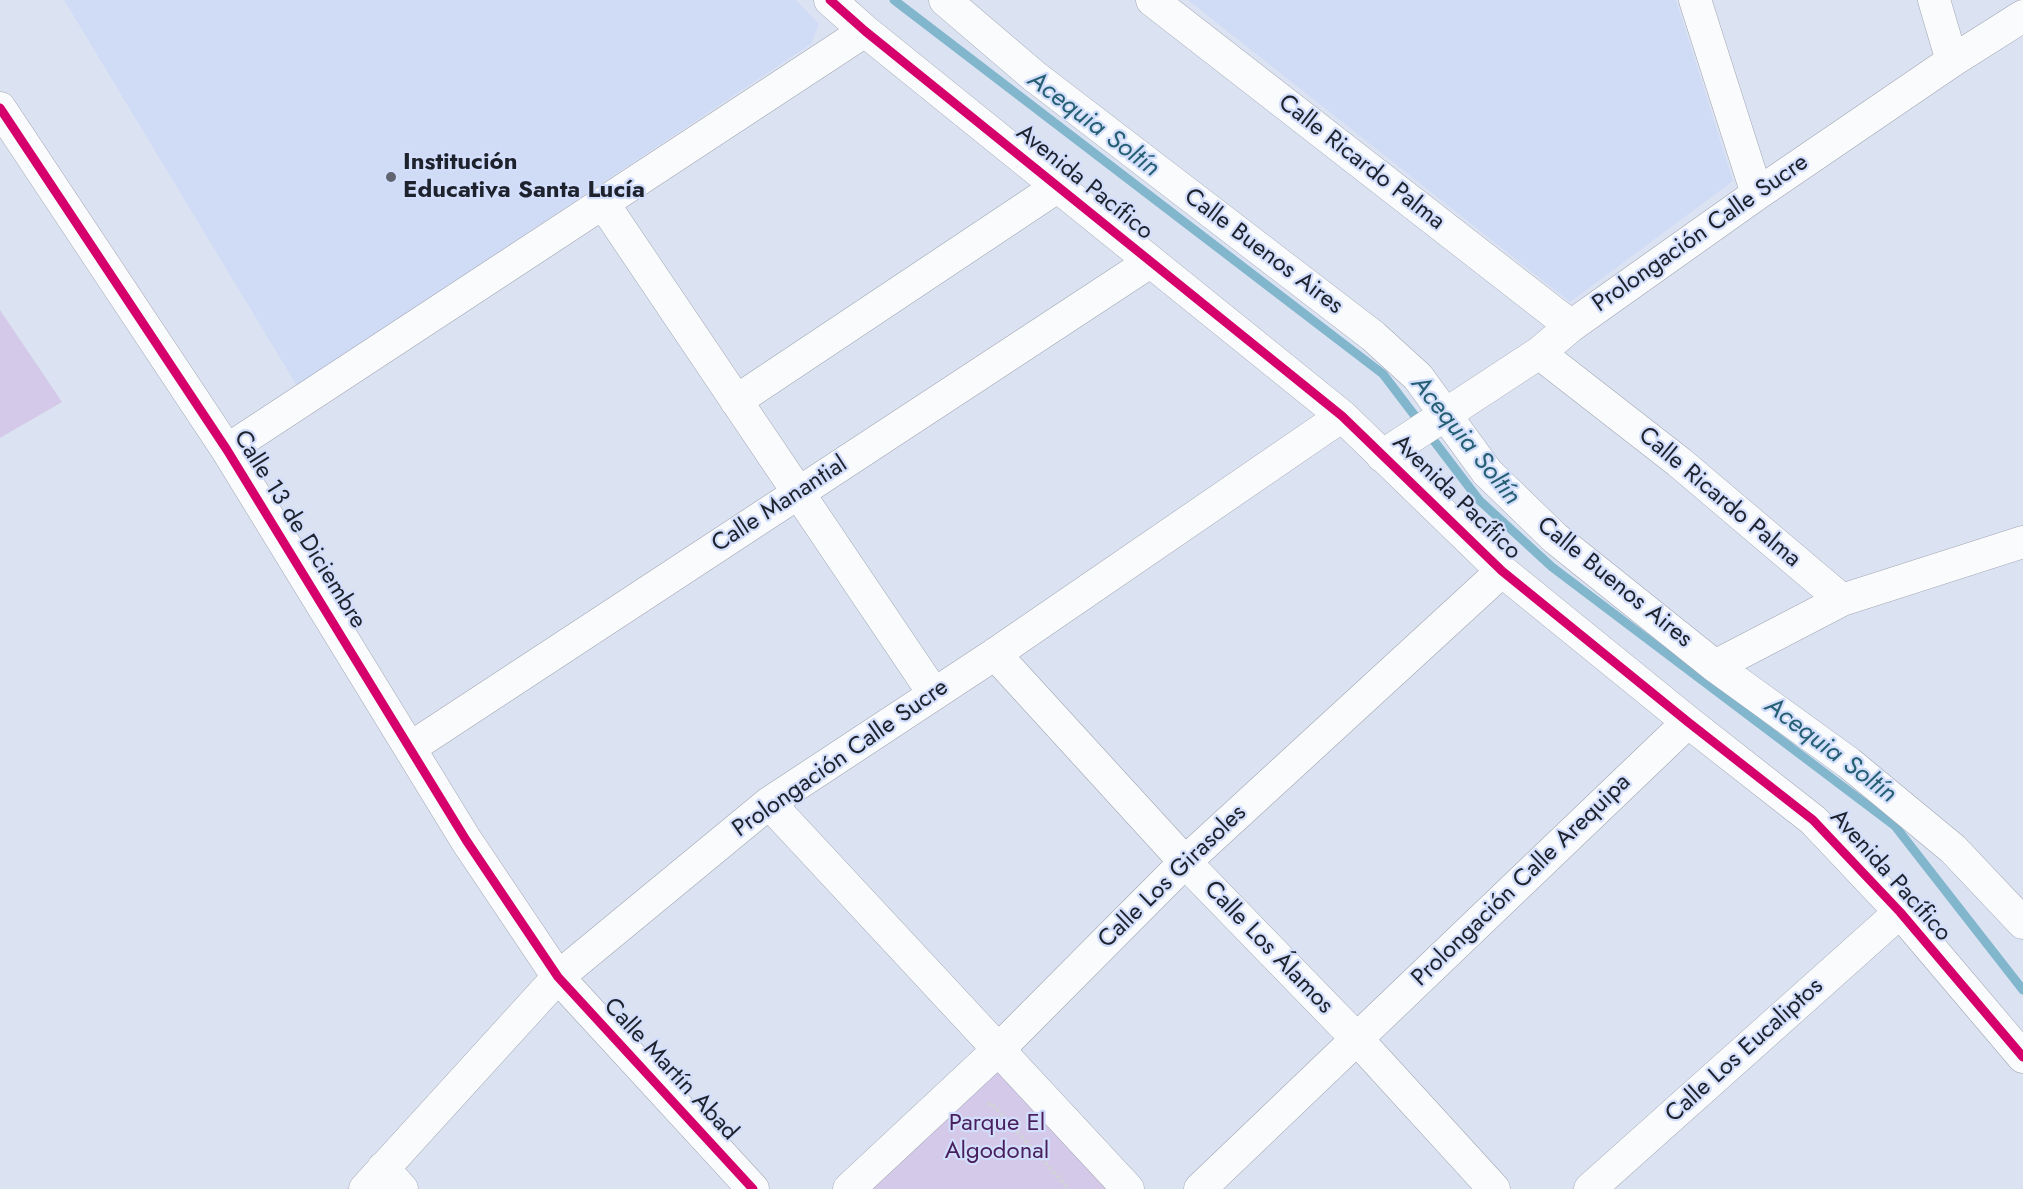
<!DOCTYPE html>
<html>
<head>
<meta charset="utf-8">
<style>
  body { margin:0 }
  canvas { display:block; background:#dbe2f2 }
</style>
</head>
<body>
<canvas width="2023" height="1189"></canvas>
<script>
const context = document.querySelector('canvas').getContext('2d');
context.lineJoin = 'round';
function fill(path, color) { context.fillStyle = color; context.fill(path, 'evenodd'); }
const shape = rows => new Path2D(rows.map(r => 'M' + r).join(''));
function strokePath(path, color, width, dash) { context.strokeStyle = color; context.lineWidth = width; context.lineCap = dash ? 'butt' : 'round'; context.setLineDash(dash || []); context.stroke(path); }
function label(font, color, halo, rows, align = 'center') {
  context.font = font + ' Jost,sans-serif'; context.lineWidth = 4.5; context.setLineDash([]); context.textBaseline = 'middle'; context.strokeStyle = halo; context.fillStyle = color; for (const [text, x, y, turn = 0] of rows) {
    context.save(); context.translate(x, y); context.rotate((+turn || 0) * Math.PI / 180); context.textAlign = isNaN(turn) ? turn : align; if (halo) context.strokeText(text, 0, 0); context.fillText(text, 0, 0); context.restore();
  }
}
const built = shape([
  [64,0,796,0,819,24,811,44,297,386],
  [1188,0,1676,0,1733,181,1570,302]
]);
const green = shape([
  [0,310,62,402,0,438],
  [1002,1066,1113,1189,864,1189]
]);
const stream = shape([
  [894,0,1383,374,1479,500,1552,567,1895,826,2023,990]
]);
const path = shape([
  [988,1105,991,1103,1069,1189]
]);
const minor = shape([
  [830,0,865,31,1342,416,1502,571,1688,722,1813,820,1900,912,2023,1057],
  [945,0,1034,76,1373,336,1418,377,1487,472,1555,538,1715,666,1849,763,1953,849,2023,923],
  [1152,0,1571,326],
  [1695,0,1757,194],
  [1934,0,1952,61],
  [0,108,227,450,466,840,558,977,753,1189],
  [603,203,934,694],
  [1539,353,1679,462,1842,600],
  [736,401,1057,187],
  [227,450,865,31],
  [1382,456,1539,353,1571,326,1757,194,1952,61,2023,16],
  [995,654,1185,862,1357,1039,1494,1189],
  [1715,666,1842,600,2023,542],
  [410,748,1150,262],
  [769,803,1128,1189],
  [383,1168,402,1189],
  [365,1189,558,977,769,803,995,654,1342,416],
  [849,1189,999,1049,1185,862,1502,571],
  [1200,1189,1688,722],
  [1590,1189,1900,912]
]);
const cycleway = shape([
  [830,0,865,31,1342,416,1502,571,1688,722,1813,820,1900,912,2023,1057],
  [0,108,227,450,466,840,558,977,753,1189]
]);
const markers = [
  [391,177,6,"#606571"]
];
const poiNames = [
  ["Institución",403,163],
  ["Educativa Santa Lucía",403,191]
];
const streetNames = [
  ["Calle Ricardo Palma",1361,163,38],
  ["Avenida Pacífico",1084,183,39],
  ["Prolongación Calle Sucre",1701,234,-35],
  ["Calle Buenos Aires",1263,252,37],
  ["Avenida Pacífico",1456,498,44],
  ["Calle Ricardo Palma",1719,498,40],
  ["Calle Manantial",780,505,-33],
  ["Calle 13 de Diciembre",299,530,58],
  ["Calle Buenos Aires",1614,583,39],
  ["Prolongación Calle Sucre",841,759,-35],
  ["Avenida Pacífico",1890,876,48],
  ["Calle Los Girasoles",1173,877,-44],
  ["Prolongación Calle Arequipa",1522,881,-44],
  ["Calle Los Álamos",1268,948,46],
  ["Calle Los Eucaliptos",1745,1051,-42],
  ["Calle Martín Abad",670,1070,47]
];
const parkNames = [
  ["Parque El",997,1124],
  ["Algodonal",997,1152]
];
const waterNames = [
  ["Acequia Soltín",1093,125,37],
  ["Acequia Soltín",1465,441,51],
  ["Acequia Soltín",1830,751,37]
];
fill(built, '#d0dbf6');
fill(green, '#d4c9e8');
strokePath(stream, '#81b6cd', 9);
strokePath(minor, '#a1a6b2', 33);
strokePath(path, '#d1d3d7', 4, [3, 3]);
strokePath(minor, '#fafbfd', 32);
strokePath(cycleway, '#d6006c', 9);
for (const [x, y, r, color] of markers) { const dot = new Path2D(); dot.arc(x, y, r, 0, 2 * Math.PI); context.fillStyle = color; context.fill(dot); strokePath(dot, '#d2defb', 2); }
label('bold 24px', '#1d222c', '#d2defb', poiNames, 'left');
label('24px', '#1d222c', '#d2defb', streetNames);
label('24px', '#481e5c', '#d2defb', parkNames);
label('italic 26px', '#255f72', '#d2defb', waterNames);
</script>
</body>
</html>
